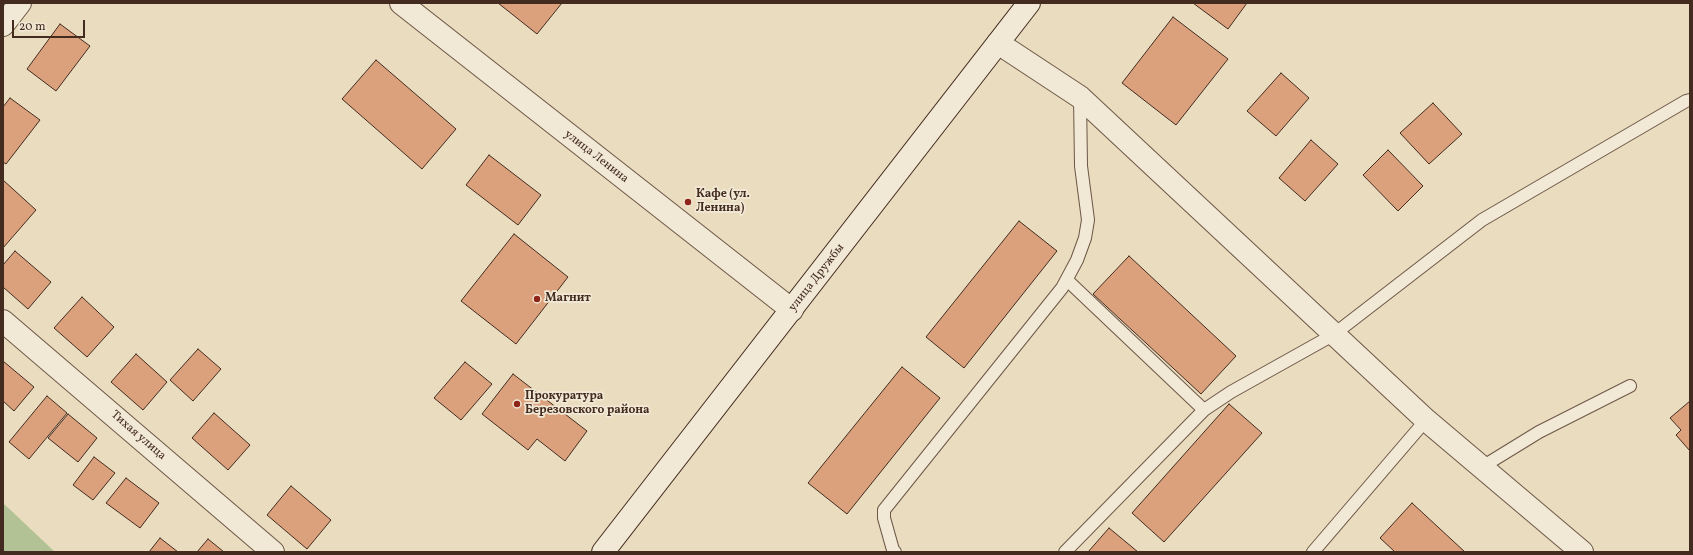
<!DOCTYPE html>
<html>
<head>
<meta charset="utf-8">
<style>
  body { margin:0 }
  #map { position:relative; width:1693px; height:555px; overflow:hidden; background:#eadcbf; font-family:Vollkorn,serif }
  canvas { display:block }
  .frame { position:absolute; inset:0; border:4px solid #432b1f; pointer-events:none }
  .scale { position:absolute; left:12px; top:20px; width:73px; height:18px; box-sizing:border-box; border:2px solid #432b1f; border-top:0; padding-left:5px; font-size:12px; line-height:14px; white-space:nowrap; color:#432b1f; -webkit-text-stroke:3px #f1e8d5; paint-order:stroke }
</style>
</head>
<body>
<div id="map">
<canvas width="1693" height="555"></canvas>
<div class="frame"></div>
<div class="scale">20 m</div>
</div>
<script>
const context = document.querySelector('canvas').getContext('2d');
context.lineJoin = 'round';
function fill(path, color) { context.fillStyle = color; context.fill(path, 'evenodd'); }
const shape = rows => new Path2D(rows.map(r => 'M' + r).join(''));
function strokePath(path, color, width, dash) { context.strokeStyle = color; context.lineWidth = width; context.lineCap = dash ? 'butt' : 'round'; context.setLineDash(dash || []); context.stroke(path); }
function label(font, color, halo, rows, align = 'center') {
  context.font = font + ' Vollkorn,serif'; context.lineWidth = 3.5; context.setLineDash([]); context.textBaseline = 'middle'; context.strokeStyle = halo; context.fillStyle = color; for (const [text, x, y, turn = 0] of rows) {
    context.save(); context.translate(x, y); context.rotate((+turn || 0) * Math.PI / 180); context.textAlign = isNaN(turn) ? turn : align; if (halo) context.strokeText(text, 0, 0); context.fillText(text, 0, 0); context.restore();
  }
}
const green = shape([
  [3,503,55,552,5,552,3,550]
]);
const building = shape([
  [498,3,562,3,537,34,498,3],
  [1193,3,1247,3,1228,29,1193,3],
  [1173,17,1228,59,1176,125,1122,83,1173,17],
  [60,24,90,46,56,91,27,69,60,24],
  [376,60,456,129,422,169,342,99,376,60],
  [1281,73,1309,98,1276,136,1247,111,1281,73],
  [10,98,40,120,6,164,3,162,3,107,10,98],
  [1433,103,1462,134,1429,164,1400,133,1433,103],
  [1311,140,1338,164,1305,201,1279,178,1311,140],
  [1388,150,1423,186,1398,211,1363,175,1388,150],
  [489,155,541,195,518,225,466,185,489,155],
  [3,180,36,210,3,248,3,180],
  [1019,221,1057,251,964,368,926,337,1019,221],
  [514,234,568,277,516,344,461,301,514,234],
  [15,251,51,282,28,309,3,287,3,265,15,251],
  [1129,256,1236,356,1201,394,1093,294,1129,256],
  [82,297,114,327,87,357,54,328,82,297],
  [198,349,221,369,193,401,170,380,198,349],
  [136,354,167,382,143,410,111,382,136,354],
  [3,361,34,387,14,411,3,401,3,361],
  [465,362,492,384,461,420,434,398,465,362],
  [902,367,940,398,847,514,808,483,902,367],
  [513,374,587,431,565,461,537,439,528,450,482,414,513,374],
  [47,396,67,413,29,459,9,442,47,396],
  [1690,401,1690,451,1676,435,1681,430,1670,418,1690,401],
  [1229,404,1262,433,1164,542,1132,513,1229,404],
  [214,413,250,445,228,470,192,438,214,413],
  [68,414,97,438,78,462,48,438,68,414],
  [94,457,115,473,93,500,73,485,94,457],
  [126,478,159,503,140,528,106,503,126,478],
  [291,486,331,520,307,549,267,515,291,486],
  [1412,503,1465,552,1395,552,1380,538,1412,503],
  [1109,528,1138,552,1088,552,1109,528],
  [160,538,178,552,149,552,160,538],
  [208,539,224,552,197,552,208,539]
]);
const lane = shape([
  [1067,280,1204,410],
  [1482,467,1539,432,1630,386],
  [895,552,893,550,884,518,884,510,1062,288,1077,260,1085,238,1088,220,1081,166,1080,97],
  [1065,552,1204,410,1231,392,1333,335,1482,220,1686,101,1690,100],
  [1313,552,1426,420]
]);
const street = shape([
  [401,3,792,310],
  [3,25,20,3],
  [998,43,1080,97,1426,420,1582,552],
  [3,321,273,552]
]);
const secondary = shape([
  [603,552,1029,3]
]);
const markers = [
  [688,202,4,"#8f2418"],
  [537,299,4,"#8f2418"],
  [517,404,4,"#8f2418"]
];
const streetNames = [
  ["улица Ленина",596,157,38],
  ["улица Дружбы",817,278,-52],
  ["Тихая улица",138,436,41]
];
const poiNames = [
  ["Кафе (ул.",696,195],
  ["Ленина)",696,209],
  ["Магнит",545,299],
  ["Прокуратура",525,397],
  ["Березовского района",525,411]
];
fill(green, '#b2c295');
fill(building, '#daa17c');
strokePath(building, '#432b1f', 1);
strokePath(lane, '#6d5747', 14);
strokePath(street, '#6d5747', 24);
strokePath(secondary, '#432b1f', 24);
strokePath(lane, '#f1e8d5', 12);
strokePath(street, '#f1e8d5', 22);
strokePath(secondary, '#f1e8d5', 22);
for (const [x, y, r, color] of markers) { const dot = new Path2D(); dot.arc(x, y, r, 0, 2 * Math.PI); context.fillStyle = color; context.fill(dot); strokePath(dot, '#f1e8d5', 1.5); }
label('12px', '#432b1f', '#f1e8d5', streetNames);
label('bold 12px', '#432b1f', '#f1e8d5', poiNames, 'left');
</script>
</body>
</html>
